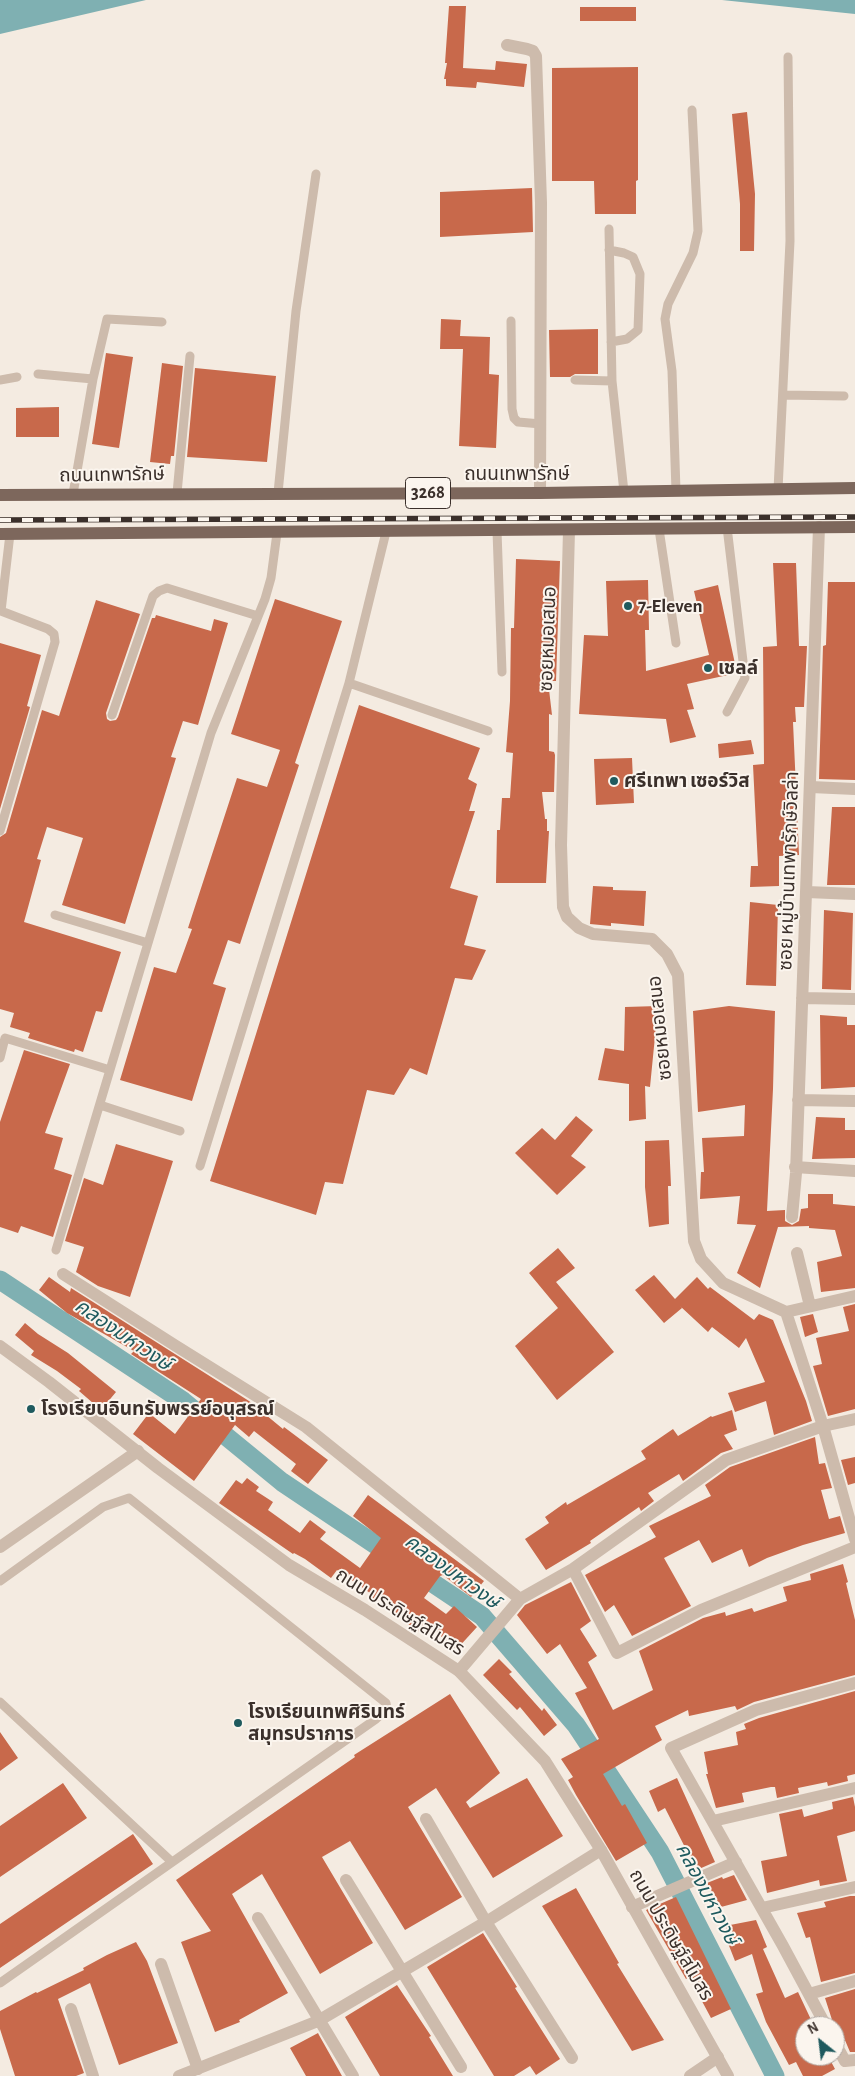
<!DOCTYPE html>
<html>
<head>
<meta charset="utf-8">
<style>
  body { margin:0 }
  #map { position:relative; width:855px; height:2076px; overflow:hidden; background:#f4ebe1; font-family:"Alegreya Sans",sans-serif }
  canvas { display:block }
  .north { position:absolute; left:795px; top:2016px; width:50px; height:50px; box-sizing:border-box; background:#fbf5ee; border:1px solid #aea6a0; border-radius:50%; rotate:331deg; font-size:14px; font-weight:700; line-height:20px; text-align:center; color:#3b302b }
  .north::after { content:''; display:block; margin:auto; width:18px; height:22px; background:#1f5a5e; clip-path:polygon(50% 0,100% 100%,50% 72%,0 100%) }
</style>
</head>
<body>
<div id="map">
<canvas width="855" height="2076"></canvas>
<div class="north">N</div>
</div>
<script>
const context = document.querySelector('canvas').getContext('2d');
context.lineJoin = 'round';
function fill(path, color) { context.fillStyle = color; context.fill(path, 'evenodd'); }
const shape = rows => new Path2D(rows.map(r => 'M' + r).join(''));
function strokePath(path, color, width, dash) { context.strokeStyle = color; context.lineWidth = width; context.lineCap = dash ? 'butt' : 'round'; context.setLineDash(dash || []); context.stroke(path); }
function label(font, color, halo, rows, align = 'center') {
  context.font = font + ' "Alegreya Sans","Noto Sans Thai",sans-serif'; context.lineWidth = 4; context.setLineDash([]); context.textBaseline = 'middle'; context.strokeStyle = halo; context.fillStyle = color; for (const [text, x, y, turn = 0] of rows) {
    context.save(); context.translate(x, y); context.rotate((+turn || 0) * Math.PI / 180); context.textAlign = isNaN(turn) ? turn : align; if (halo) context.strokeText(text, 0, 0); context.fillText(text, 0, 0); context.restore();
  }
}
const water = shape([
  [0,0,146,0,0,34],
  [722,0,855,0,855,14]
]);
const canal = shape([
  [0,1280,183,1401,282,1482,482,1616,576,1725,660,1852,775,2076]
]);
const building = shape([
  [449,6,466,6,463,68,495,70,496,61,527,64,524,87,477,82,476,88,446,86,446,79,444,79,447,63,445,63],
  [580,7,636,7,636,21,580,21],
  [638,67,638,180,636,181,636,214,595,214,594,181,552,181,552,68],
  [747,112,755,194,754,251,740,251,740,204,732,114],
  [532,188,533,232,440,237,440,192],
  [441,319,461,320,460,336,490,337,489,374,499,375,496,448,459,446,463,349,440,349],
  [598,329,598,374,575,374,570,377,550,377,549,330],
  [106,353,133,357,119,448,92,444],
  [162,363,183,366,174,456,171,456,170,464,150,462],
  [195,368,276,376,267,462,187,457],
  [59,407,59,437,16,437,16,408],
  [516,559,560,561,556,681,548,681,552,715,549,714,549,751,554,752,555,755,554,792,542,792,545,819,547,819,547,831,549,831,546,883,496,883,497,830,500,830,502,798,510,798,513,753,506,752,510,701,511,628,514,628],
  [773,563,796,563,799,646,807,646,804,707,795,707,796,722,793,722,799,855,779,856,779,886,750,887,751,866,758,866,753,765,764,764,763,647,777,646],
  [648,580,649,630,645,630,646,671,709,655,694,591,718,585,737,673,687,684,694,709,687,710,696,737,670,743,666,719,579,714,584,635,608,636,606,581],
  [828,582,855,582,855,780,819,779,823,646,826,645],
  [275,599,342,621,295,763,299,765,240,944,228,940,213,984,226,988,192,1101,120,1080,154,967,176,973,192,929,188,928,237,778,267,787,280,750,231,734],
  [96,600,140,614,106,713,107,719,110,721,116,720,118,717,152,618,155,618,156,615,211,631,214,619,228,623,198,725,183,721,171,757,176,758,125,924,62,905,83,838,47,827,37,859,41,860,24,922,121,952,102,1012,96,1011,83,1052,75,1049,74,1052,28,1038,30,1033,10,1027,14,1013,0,1009,0,837,6,833,42,710,59,716],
  [0,643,41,655,27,706,30,707,0,809],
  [359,705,480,748,468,779,477,784,469,811,475,811,450,888,478,896,464,945,486,950,472,980,455,978,427,1075,410,1068,394,1095,367,1090,343,1184,325,1182,316,1215,210,1181],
  [751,740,754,754,719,758,718,744],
  [632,758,634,803,596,805,594,759],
  [832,807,855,807,855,885,827,885],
  [593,886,613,887,613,890,646,891,644,926,611,923,611,926,590,924],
  [750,902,778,905,776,986,746,985],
  [824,910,853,913,851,990,822,989],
  [658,1006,650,1087,645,1086,646,1119,629,1121,629,1084,598,1080,605,1048,624,1051,625,1007],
  [729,1006,775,1011,773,1089,767,1211,785,1210,785,1221,792,1225,799,1221,801,1209,808,1208,808,1194,833,1194,833,1204,855,1206,855,1288,821,1292,817,1262,842,1256,835,1230,809,1228,809,1226,778,1227,760,1288,737,1273,756,1225,737,1224,740,1196,700,1199,701,1172,704,1172,702,1138,744,1136,745,1105,698,1112,693,1011],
  [820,1015,847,1017,847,1025,855,1025,855,1087,821,1089],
  [24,1050,70,1064,45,1133,63,1138,54,1169,72,1175,53,1237,21,1226,18,1233,0,1227,0,1122],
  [576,1116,593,1130,571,1156,586,1167,557,1195,515,1153,542,1128,555,1140],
  [816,1117,845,1118,845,1130,855,1130,855,1158,812,1159],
  [669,1140,671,1186,668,1186,669,1224,649,1227,645,1187,645,1141],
  [116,1144,173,1161,130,1297,98,1286,76,1272,84,1247,65,1241,84,1178,103,1185],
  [558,1248,575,1268,556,1282,614,1352,557,1400,515,1346,558,1308,529,1273],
  [654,1275,675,1299,697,1277,708,1289,710,1287,754,1320,759,1314,773,1320,806,1401,812,1421,774,1435,766,1401,735,1412,728,1393,765,1382,746,1338,739,1348,712,1327,708,1332,680,1306,682,1308,664,1323,635,1290],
  [49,1277,70,1292,71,1288,249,1401,283,1429,284,1427,328,1460,308,1484,291,1471,296,1464,254,1431,249,1437,235,1425,194,1481,133,1434,149,1413,175,1434,201,1399,131,1354,134,1351,67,1313,39,1290],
  [855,1304,855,1409,828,1416,813,1366,822,1364,816,1338,849,1331,843,1307],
  [813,1314,818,1332,805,1337,800,1317],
  [25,1323,38,1334,68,1353,116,1392,101,1410,79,1391,81,1389,57,1371,31,1355,34,1351,15,1335],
  [732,1410,737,1430,724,1435,733,1449,721,1453,683,1481,679,1474,648,1493,654,1501,641,1511,639,1507,590,1541,591,1543,546,1570,525,1539,549,1523,545,1517,566,1502,567,1505,646,1459,641,1451,673,1429,678,1436,711,1416,712,1417],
  [815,1437,819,1464,825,1463,832,1488,821,1490,829,1519,840,1516,845,1533,803,1545,767,1558,749,1567,742,1549,712,1563,699,1540,664,1558,691,1606,632,1636,614,1605,605,1612,585,1575,656,1537,649,1526,711,1496,705,1485,730,1467],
  [855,1457,855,1483,848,1485,841,1460],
  [247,1478,259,1487,256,1491,273,1502,268,1510,300,1533,310,1520,326,1532,320,1539,360,1568,381,1538,353,1516,368,1495,484,1581,471,1597,443,1575,440,1576,424,1598,446,1614,454,1606,477,1627,456,1650,430,1626,424,1635,368,1596,370,1593,337,1570,331,1578,305,1559,294,1553,293,1554,219,1503,236,1480,242,1484],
  [843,1564,848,1582,846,1583,855,1620,855,1675,754,1702,737,1710,735,1706,689,1716,688,1710,655,1726,662,1740,603,1774,622,1806,625,1804,647,1843,616,1861,576,1795,568,1780,573,1777,561,1759,599,1739,575,1693,587,1688,560,1644,547,1654,517,1615,525,1605,571,1582,591,1621,580,1629,597,1656,588,1662,613,1710,653,1690,639,1651,703,1618,725,1612,726,1616,752,1608,754,1612,787,1601,783,1587,811,1580,810,1574],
  [499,1659,512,1672,509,1674,542,1711,544,1708,557,1725,544,1736,520,1707,517,1710,483,1675],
  [855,1691,855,1774,847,1776,848,1781,828,1786,827,1782,798,1788,799,1793,777,1798,775,1787,771,1787,742,1793,744,1802,716,1808,706,1774,708,1774,704,1752,738,1745,736,1732,746,1729,744,1724,759,1718],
  [450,1694,500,1773,466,1802,470,1808,527,1778,563,1836,493,1878,436,1788,408,1807,462,1897,405,1930,350,1841,322,1857,373,1943,320,1974,262,1874,232,1894,288,1993,239,2020,240,2022,215,2032,181,1942,211,1931,176,1880,355,1757,354,1755],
  [0,1732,18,1758,0,1771],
  [677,1778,715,1862,699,1869,695,1862,693,1863,665,1808,658,1812,649,1791],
  [63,1783,87,1818,0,1877,0,1826],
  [853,1797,855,1807,855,1831,837,1836,847,1881,820,1886,819,1880,767,1893,761,1861,787,1856,779,1814,802,1809,804,1817,833,1809,832,1802],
  [133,1834,153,1864,0,1968,0,1924],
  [734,1875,747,1900,721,1907,707,1883,722,1877,723,1879],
  [576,1888,619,1963,617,1964,664,2040,632,2051,542,1906],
  [850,1896,855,1896,855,1973,821,1982,810,1937,806,1938,797,1913,826,1907,824,1902],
  [676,1897,731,2009,711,2018,689,1977,686,1979,646,1910],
  [756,1920,767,1947,763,1949,785,1998,798,1992,814,2026,805,2026,805,2056,828,2056,835,2069,822,2076,803,2076,796,2062,789,2065,766,2022,756,1994,763,1992,752,1954,735,1961,724,1933,728,1931,725,1926],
  [483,1933,517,1987,515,1988,560,2059,536,2075,530,2066,514,2076,494,2076,427,1967],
  [136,1942,147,1961,178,2043,119,2065,90,1983,58,1999,84,2073,76,2076,15,2076,0,2029,0,2011,36,1992,37,1993,84,1970,83,1968,107,1955],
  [397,1985,431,2036,429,2037,453,2076,380,2076,345,2017],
  [855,1989,855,2052,850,2052,839,2026,834,2026,825,1998],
  [318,2033,319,2035,342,2076,306,2076,290,2048]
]);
const service = shape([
  [609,229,612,381,624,492],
  [609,250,624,253,633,257,640,274,638,330,627,339,611,342],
  [511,321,512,409,514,418,518,422,541,424],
  [38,374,93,379,107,319,162,322],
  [0,380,17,377],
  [575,380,612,381],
  [783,395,844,396],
  [778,490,790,241,788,57],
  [676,491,672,371,665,319,668,304,693,253,698,231,692,110],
  [177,493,190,356],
  [278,493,296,311,316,174],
  [73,494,93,379],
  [727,527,745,678,727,712],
  [659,529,676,643],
  [497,531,502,672],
  [349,683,488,731],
  [112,715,153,596,159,591,167,588,258,616],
  [0,831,55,642,54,634,48,629,1,611,10,534],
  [55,915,148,943],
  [0,1058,5,1038,110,1070],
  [100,1105,180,1131],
  [200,1166,349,683,386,532],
  [56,1250,211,733,265,599,271,578,277,533],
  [0,1581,103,1507,129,1498,386,1703,387,1709,376,1719,0,1983],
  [0,1702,172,1862]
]);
const minor = shape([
  [507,45,527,49,533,51,536,56,541,203,540,493],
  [569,530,561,845,563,907,567,917,579,928,593,934,652,939,667,954,678,975,694,1241,701,1259,723,1283,786,1312,823,1426,855,1539],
  [811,787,855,789],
  [807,892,855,894],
  [802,998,855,999],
  [798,1100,855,1101],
  [795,1167,855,1171],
  [792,1217,796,1173,819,527],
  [797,1253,810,1306],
  [63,1274,176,1346,306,1427,520,1599],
  [786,1312,855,1296],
  [0,1547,138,1451],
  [573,1569,617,1653,701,1610,855,1547],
  [459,1671,520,1599,573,1569,726,1460,823,1426,855,1419],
  [426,1819,486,1922,572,2058],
  [713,1821,855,1788],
  [346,1880,461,2067],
  [632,1907,736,1862],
  [762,1908,855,1887],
  [258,1918,353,2076],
  [161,1964,198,2069],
  [809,1994,855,1981],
  [71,2009,93,2076],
  [826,2026,783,1946,671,1748,756,1710,855,1683],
  [835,2043,845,2061,855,2060],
  [179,2076,318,2021,486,1922,601,1850],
  [690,2076,718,2057]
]);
const tertiary = shape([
  [0,1346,49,1382,158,1468,289,1565,365,1610,459,1671,545,1761,601,1850,728,2076]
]);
const primary = shape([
  [0,495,540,493,855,488],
  [0,534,855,527]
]);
const rail = shape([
  [0,520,855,517]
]);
const markers = [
  [628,606,5,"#1f5a5e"],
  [708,668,5,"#1f5a5e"],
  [614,781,5,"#1f5a5e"],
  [31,1409,5,"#1f5a5e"],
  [238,1723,5,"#1f5a5e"]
];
const shields = [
  [428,493,45]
];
const shieldNames = [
  ["3268",428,493]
];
const streetNames = [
  ["ถนนเทพารักษ์",517,474],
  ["ถนนเทพารักษ์",112,475,-1],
  ["ซอยหมอเสนอ",548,639,-88],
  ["ซอย หมู่บ้านเทพารักษ์วิลล่า",789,871,-88],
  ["ซอยหมอเสนอ",660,1028,-96],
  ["ถนน ประดิษฐ์สโมสร",400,1612,32],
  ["ถนน ประดิษฐ์สโมสร",671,1935,60]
];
const poiNames = [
  ["7-Eleven",638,606],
  ["เชลล์",718,668],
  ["ศรีเทพา เซอร์วิส",624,781],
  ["โรงเรียนอินทรัมพรรย์อนุสรณ์",41,1409],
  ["โรงเรียนเทพศิรินทร์",248,1712],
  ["สมุทรปราการ",248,1734]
];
const waterNames = [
  ["คลองมหาวงษ์",123,1335,34],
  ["คลองมหาวงษ์",452,1572,36],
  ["คลองมหาวงษ์",707,1894,62]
];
fill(water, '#7fb0b2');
strokePath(canal, '#7fb0b2', 19);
fill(building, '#c8694b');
strokePath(service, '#cdbbac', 9);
strokePath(minor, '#cdbbac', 12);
strokePath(tertiary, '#cdbbac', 12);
strokePath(primary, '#7d675c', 12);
strokePath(rail, '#3b302b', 5.5);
strokePath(rail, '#fbf5ee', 4, [11]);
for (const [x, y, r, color] of markers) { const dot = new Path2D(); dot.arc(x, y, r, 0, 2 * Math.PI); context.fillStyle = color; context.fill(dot); strokePath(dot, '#fbf5ee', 2); }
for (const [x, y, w] of shields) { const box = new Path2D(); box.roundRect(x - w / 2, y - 15.5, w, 31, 4); context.fillStyle = '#fbf5ee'; context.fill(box); strokePath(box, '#3b302b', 1); }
label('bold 18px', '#3b302b', null, shieldNames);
label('19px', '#3b302b', '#fbf5ee', streetNames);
label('bold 19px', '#3b302b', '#fbf5ee', poiNames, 'left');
label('italic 20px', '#1f5a5e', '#fbf5ee', waterNames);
</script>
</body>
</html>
